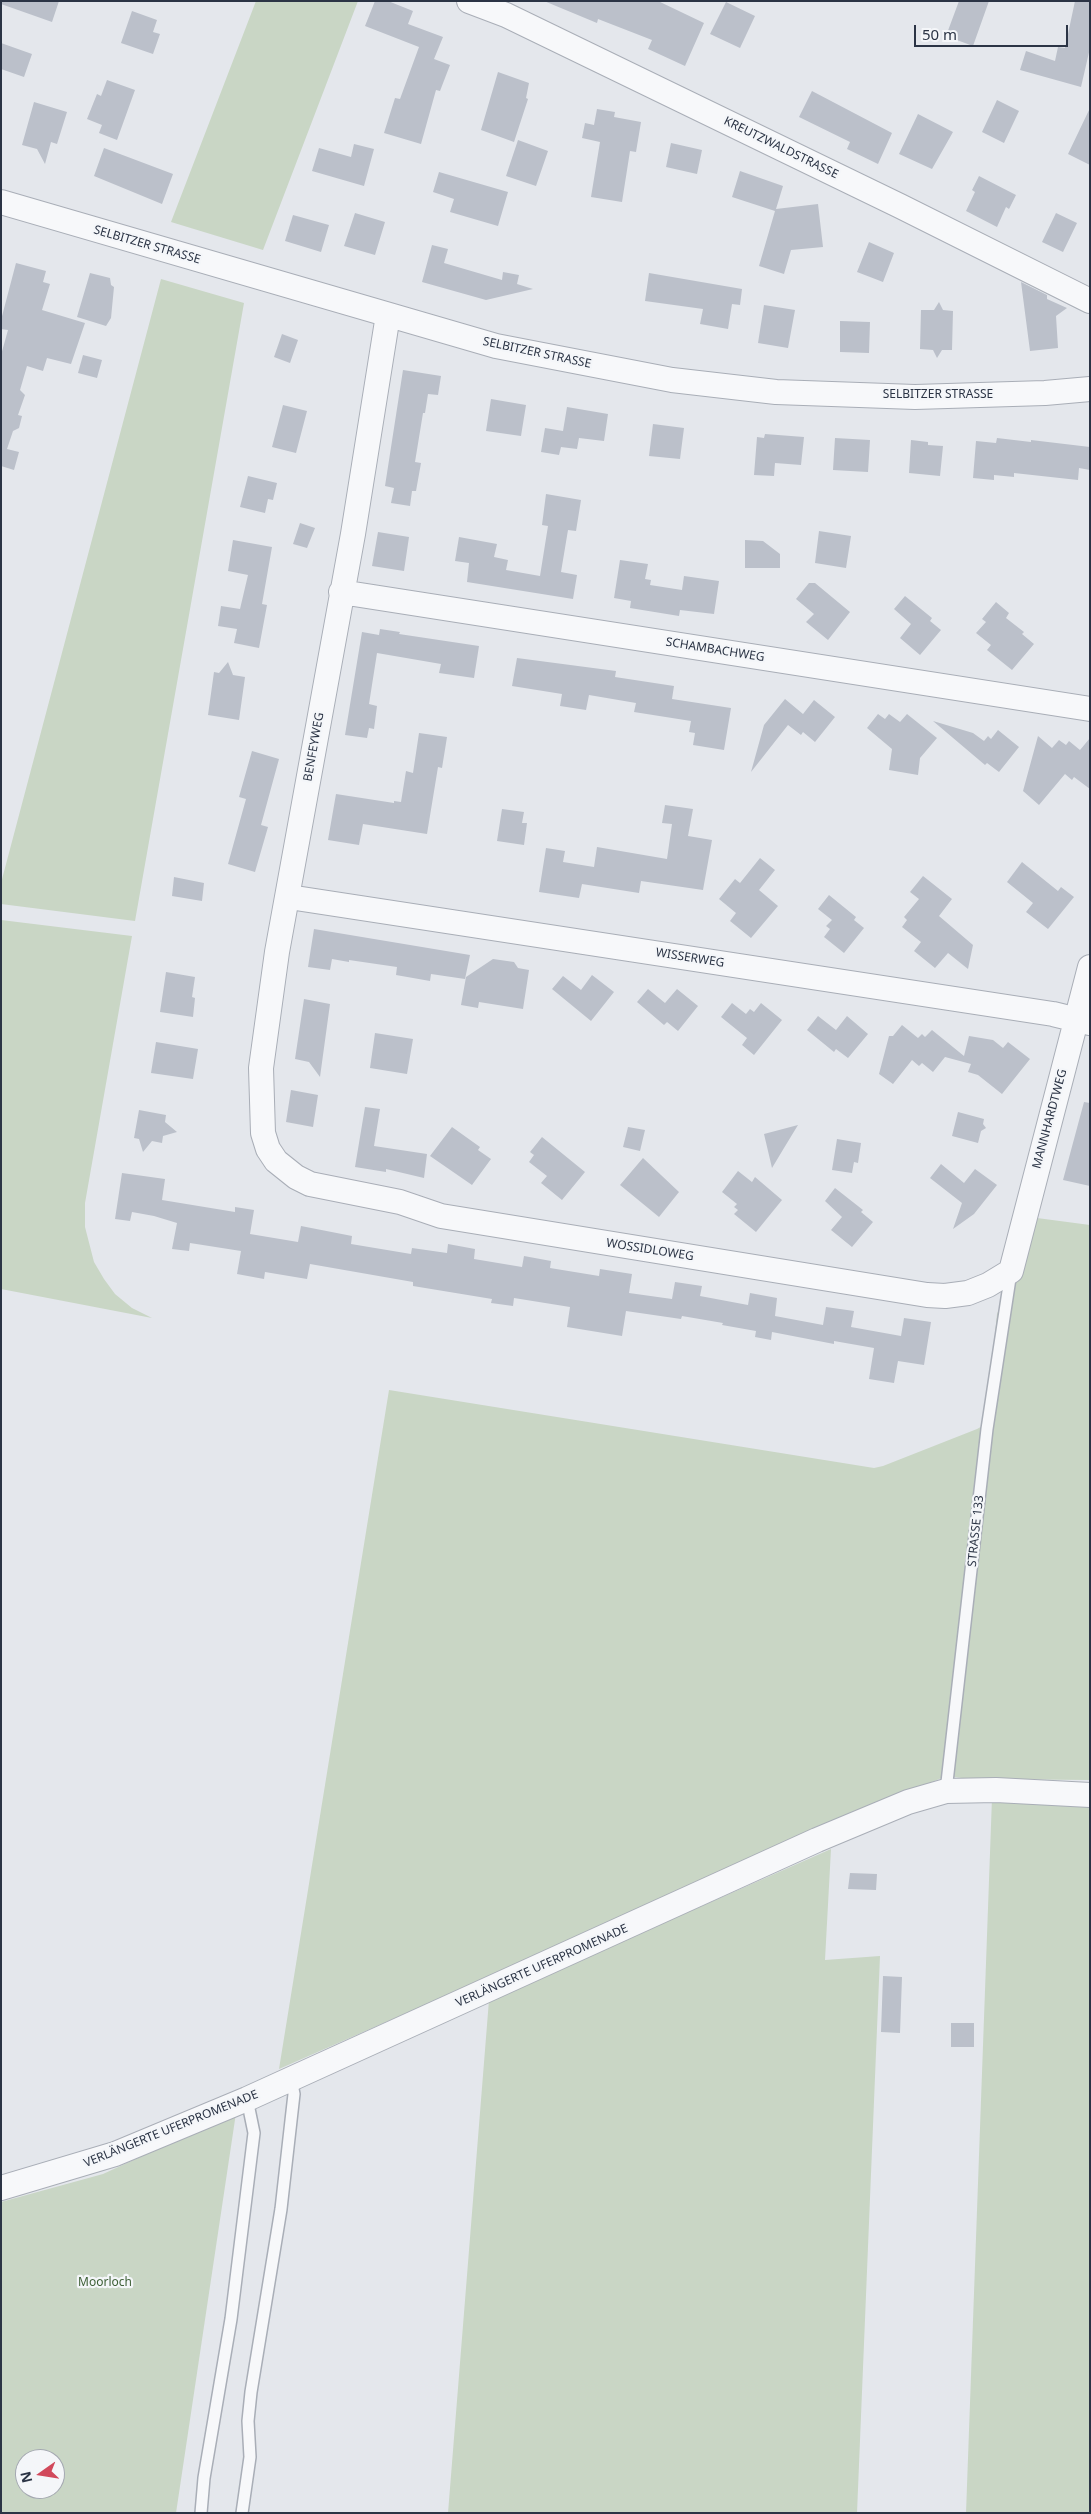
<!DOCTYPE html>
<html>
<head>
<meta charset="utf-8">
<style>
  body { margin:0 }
  #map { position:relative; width:1091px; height:2514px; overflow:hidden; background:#e4e7ec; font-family:"Noto Sans",sans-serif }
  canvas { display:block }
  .frame { position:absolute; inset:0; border:2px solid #2b3445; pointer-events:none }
  .north { position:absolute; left:15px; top:2449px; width:50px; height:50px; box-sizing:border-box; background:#f4f6f9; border:1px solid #a4a8b1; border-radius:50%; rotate:257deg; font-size:14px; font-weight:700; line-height:20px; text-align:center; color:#2b3445 }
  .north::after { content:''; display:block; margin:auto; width:18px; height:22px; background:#d1495b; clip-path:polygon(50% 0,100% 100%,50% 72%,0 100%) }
  .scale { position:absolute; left:914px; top:25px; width:154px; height:22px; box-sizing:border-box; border:2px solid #2b3445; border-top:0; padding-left:6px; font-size:15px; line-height:18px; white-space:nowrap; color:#2b3445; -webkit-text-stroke:4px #f4f6f9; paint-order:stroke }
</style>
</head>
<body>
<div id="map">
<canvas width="1091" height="2514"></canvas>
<div class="frame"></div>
<div class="north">N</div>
<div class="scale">50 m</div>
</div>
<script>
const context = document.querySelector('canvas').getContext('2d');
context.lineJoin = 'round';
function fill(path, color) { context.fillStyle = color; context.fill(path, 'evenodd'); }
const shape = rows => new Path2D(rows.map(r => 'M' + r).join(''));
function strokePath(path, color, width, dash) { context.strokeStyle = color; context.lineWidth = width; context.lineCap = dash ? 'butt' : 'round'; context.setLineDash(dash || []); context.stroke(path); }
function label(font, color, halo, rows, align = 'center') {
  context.font = font + ' "Noto Sans",sans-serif'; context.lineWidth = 4.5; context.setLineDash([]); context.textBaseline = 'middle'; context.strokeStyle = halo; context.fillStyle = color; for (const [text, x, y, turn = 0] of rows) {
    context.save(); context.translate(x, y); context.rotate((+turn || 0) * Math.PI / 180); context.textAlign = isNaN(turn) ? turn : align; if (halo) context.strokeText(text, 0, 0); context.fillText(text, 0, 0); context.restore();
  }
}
const green = shape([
  [256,1,358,1,263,250,171,222],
  [161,279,244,303,135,921,1,904,1,883],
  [1,920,132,936,85,1203,85,1227,94,1262,104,1279,115,1294,132,1308,152,1318,1,1289],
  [1037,1218,1090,1225,1090,1780,969,1779,946,1776,279,2069,389,1390,874,1468,883,1466,977,1429,986,1424,997,1314],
  [1090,1797,1090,2513,966,2513,992,1798],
  [831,1849,825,1960,880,1956,857,2513,448,2513,489,2000],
  [236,2113,176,2513,1,2513,1,2202,103,2174],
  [25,2459,55,2459,55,2489,25,2489]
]);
const building = shape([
  [1,1,59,1,52,22,1,4],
  [375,1,388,1,413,11,408,24,443,37,434,59,450,65,440,91,436,90,421,144,384,133,395,98,400,99,419,47,365,26],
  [544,1,658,1,704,23,685,66,648,49,652,40,598,19,597,23],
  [959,1,989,1,973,46,946,36],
  [1075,1,1090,1,1090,48,1081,87,1020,70,1026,51,1055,61,1058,47,1065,48],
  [726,2,755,16,740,48,710,34],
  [132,11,157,20,153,32,160,34,153,54,121,43],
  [1,43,32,54,24,77,1,69],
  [498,72,529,83,526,98,528,99,514,142,481,130],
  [107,80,135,90,117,140,99,133,102,125,87,119,97,94,101,96],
  [812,91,892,133,878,164,847,149,850,142,799,117],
  [997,100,1019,111,1004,143,982,132],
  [34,102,67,112,57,144,51,142,45,164,37,149,22,145],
  [1090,108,1090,165,1068,154],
  [597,109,615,112,614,117,641,122,636,152,630,151,622,202,591,197,600,142,582,138,585,123,594,125],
  [918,114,953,132,932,169,899,154],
  [518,140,548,151,536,186,506,176],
  [671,143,702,150,697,174,666,167],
  [354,144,374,149,364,186,312,171,319,148,351,157],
  [104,148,173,174,162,204,94,176],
  [740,171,783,186,776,209,818,204,823,247,791,250,784,274,759,266,775,211,732,197],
  [439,172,508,192,498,226,450,212,454,199,433,192],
  [979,176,1016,195,1009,209,1006,207,997,227,966,211,975,192,972,190],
  [355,213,385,222,375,255,344,246],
  [1056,213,1077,223,1063,252,1042,242],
  [293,215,329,225,321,252,285,241],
  [869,242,894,253,883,282,857,272],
  [432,245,448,249,444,263,502,280,503,272,519,275,517,284,533,289,486,300,422,282],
  [16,263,46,271,43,282,50,284,42,310,85,323,71,364,47,358,43,371,27,366,20,390,25,395,18,415,22,416,19,428,13,431,7,449,19,452,14,470,1,466,1,355,8,330,1,329,1,320],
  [90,273,110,278,111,285,114,287,111,318,106,326,77,317],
  [649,273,742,289,740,305,732,304,728,329,700,324,703,309,645,301],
  [1021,282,1047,295,1047,299,1067,308,1056,316,1058,348,1030,351],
  [939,302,943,310,953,311,952,350,942,350,937,358,933,350,920,349,921,310,934,310],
  [764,305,795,310,788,348,758,343],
  [840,321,870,322,869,353,840,352],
  [282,334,298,340,290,363,274,357],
  [83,355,102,360,97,378,78,373],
  [403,370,441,376,438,395,428,394,425,413,423,413,415,462,421,463,416,491,412,491,410,506,391,503,394,488,385,486],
  [491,399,526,405,521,436,486,431],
  [283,405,307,411,296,453,272,447],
  [567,407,608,414,604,441,579,438,577,449,561,447,559,455,541,452,545,428,563,431],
  [653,424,684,428,680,459,649,456],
  [765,434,804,437,801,465,775,463,774,476,754,475,757,437,764,438],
  [835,438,870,440,868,472,833,470],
  [997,438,1031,442,1031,440,1090,447,1090,470,1079,468,1078,480,1014,473,1014,477,994,475,994,480,973,478,976,441,996,443],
  [911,440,928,442,928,445,943,446,940,476,909,473],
  [248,476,277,483,273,500,268,499,265,513,240,507],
  [546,494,581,500,576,531,568,530,561,572,577,575,573,599,467,582,469,563,455,561,459,537,497,544,494,557,508,560,506,570,540,576,548,526,542,525],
  [300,523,315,528,307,548,293,544],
  [819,531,851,536,846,568,815,563],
  [378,532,409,537,404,571,372,566],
  [233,540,272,547,262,604,267,605,259,648,234,643,237,629,218,626,221,606,240,609,248,575,228,571],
  [745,540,763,541,780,554,780,568,745,568],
  [620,560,648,564,645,579,651,580,650,585,682,590,684,576,719,581,714,614,680,610,679,616,630,608,631,601,614,598],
  [809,583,815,583,850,612,828,640,806,622,814,614,796,599],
  [905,596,932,618,930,621,941,630,920,655,900,638,911,624,894,609],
  [996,602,1009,613,1006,618,1024,632,1022,634,1034,644,1012,670,987,650,991,645,976,633,986,622,982,619],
  [380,629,400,632,399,634,479,646,474,678,439,673,441,664,377,653,369,704,377,706,374,729,369,728,367,738,345,735,362,632,379,635],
  [517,658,616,671,615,677,674,686,672,699,731,708,724,750,693,745,695,733,689,732,691,721,634,712,636,703,589,695,586,710,560,706,562,694,512,686],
  [228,662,233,675,245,677,239,720,208,715,214,672,219,673],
  [785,699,803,714,814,700,835,717,815,742,803,732,801,735,788,725,751,772,764,725],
  [878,714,885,719,889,714,900,722,907,714,937,738,920,758,918,775,889,770,892,749,867,728],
  [933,721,973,733,984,741,988,736,991,739,998,730,1019,747,999,772,987,763,985,765],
  [419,733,447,737,442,768,438,767,427,834,363,824,359,845,328,840,336,794,394,803,394,801,401,802,406,771,413,773],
  [1038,736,1052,748,1059,740,1066,745,1069,741,1080,750,1090,738,1090,789,1074,777,1072,780,1065,774,1039,805,1023,791],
  [252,751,279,759,261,825,268,827,255,872,228,864,246,799,239,797],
  [665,805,693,809,688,836,712,840,703,890,641,881,639,893,582,884,579,898,539,892,546,848,565,851,563,862,594,867,597,847,667,859,672,824,662,823],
  [502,809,524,812,522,823,527,823,524,845,497,841],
  [760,858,775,870,759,890,778,906,751,938,730,921,736,913,719,899,735,879,740,883],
  [1022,862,1058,891,1061,887,1074,897,1048,929,1026,912,1033,903,1007,882],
  [923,876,952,899,939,916,973,945,968,969,948,953,935,968,914,951,921,942,902,927,907,920,904,917,919,899,910,892],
  [174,877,204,883,202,901,172,896],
  [829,895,856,917,854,920,864,928,844,953,824,937,830,929,826,926,832,920,818,909],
  [314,929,470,955,465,979,431,974,430,981,396,975,397,967,349,960,349,962,332,959,330,970,308,967],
  [493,959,514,962,518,968,529,970,523,1009,479,1002,478,1008,461,1005,466,977],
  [166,972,195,977,192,997,195,998,193,1017,160,1012],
  [592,975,614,992,591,1021,552,989,563,976,581,990],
  [648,989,665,1003,677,989,698,1006,678,1031,667,1022,664,1025,637,1002],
  [304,999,330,1004,320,1077,309,1062,295,1059],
  [732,1003,746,1014,750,1009,754,1012,761,1003,782,1020,754,1055,742,1045,747,1038,721,1017],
  [818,1016,836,1030,847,1016,868,1034,848,1058,836,1049,834,1052,807,1030],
  [902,1025,918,1038,922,1034,925,1037,932,1030,964,1056,969,1036,993,1040,1003,1048,1008,1042,1030,1059,1002,1094,978,1075,968,1072,971,1064,945,1057,933,1072,922,1063,919,1066,912,1060,893,1084,879,1074,889,1036,893,1036],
  [375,1033,413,1039,407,1074,370,1068],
  [156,1042,198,1049,193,1079,151,1073],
  [291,1090,318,1095,313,1127,286,1122],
  [1084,1102,1090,1103,1090,1186,1063,1180],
  [365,1107,380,1109,374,1146,427,1154,424,1178,386,1169,386,1172,355,1167],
  [139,1110,166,1115,165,1122,177,1132,163,1136,162,1143,152,1141,143,1152,139,1139,134,1138],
  [958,1112,984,1119,983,1124,986,1128,981,1131,978,1143,952,1136],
  [798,1125,784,1148,772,1168,764,1134],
  [452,1127,480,1147,478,1150,491,1159,472,1185,430,1156],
  [628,1127,645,1130,640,1151,623,1147],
  [542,1137,585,1172,562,1200,541,1183,547,1176,529,1162,534,1155,530,1152],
  [837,1139,861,1143,858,1163,854,1162,852,1173,832,1170],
  [643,1158,679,1192,659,1217,620,1185],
  [941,1164,964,1183,975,1169,997,1185,974,1214,953,1229,962,1203,930,1178],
  [738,1171,752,1182,755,1177,782,1200,756,1232,734,1214,738,1210,734,1207,737,1204,722,1192],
  [122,1173,165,1179,162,1200,235,1212,235,1207,254,1210,250,1234,298,1242,301,1226,352,1236,351,1244,411,1254,412,1248,447,1253,448,1244,475,1249,474,1259,522,1267,524,1256,551,1261,550,1268,599,1276,600,1269,632,1274,629,1293,672,1299,675,1282,702,1286,700,1296,748,1305,750,1293,777,1298,775,1316,823,1325,826,1307,854,1311,851,1327,901,1336,904,1318,931,1322,924,1365,898,1361,894,1383,869,1379,874,1348,834,1341,834,1344,772,1332,771,1340,755,1337,756,1331,722,1325,723,1323,682,1316,681,1319,626,1311,622,1336,567,1327,570,1307,514,1298,513,1306,491,1303,492,1299,413,1286,413,1282,310,1264,307,1279,265,1272,264,1279,237,1274,241,1251,190,1243,189,1251,172,1249,177,1223,154,1216,132,1212,130,1221,115,1219],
  [835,1188,863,1210,861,1212,873,1222,852,1247,831,1230,842,1217,825,1201],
  [850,1873,877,1874,876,1890,848,1889],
  [883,1976,902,1977,900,2033,881,2032],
  [951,2023,974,2023,974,2047,951,2047]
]);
const service = shape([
  [946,1791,987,1429,1011,1272],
  [201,2513,204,2478,231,2319,254,2133,247,2099],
  [242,2513,250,2457,248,2421,251,2392,281,2209,294,2094,291,2079]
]);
const minor = shape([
  [469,1,506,15,900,206,1090,301],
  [1,202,496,346,672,380,776,392,915,397,1045,393,1090,389],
  [388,315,353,534,277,952,261,1068,263,1133,268,1149,276,1161,296,1177,310,1184,400,1202,441,1216,927,1295,945,1296,968,1293,988,1285,1011,1271,1090,967],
  [341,592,1090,709],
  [289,897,1053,1014,1090,1023],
  [1,2188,115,2154,247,2099,817,1840,908,1802,946,1791,996,1790,1090,1795]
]);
const streetNames = [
  ["KREUTZWALDSTRASSE",781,148,26],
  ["SELBITZER STRASSE",147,245,16],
  ["SELBITZER STRASSE",537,353,12],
  ["SELBITZER STRASSE",938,395],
  ["SCHAMBACHWEG",715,650,9],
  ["BENFEYWEG",314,747,-80],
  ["WISSERWEG",690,958,9],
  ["MANNHARDTWEG",1050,1119,-75],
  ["WOSSIDLOWEG",650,1250,9],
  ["STRASSE 133",976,1531,-84],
  ["VERLÄNGERTE UFERPROMENADE",542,1966,-24],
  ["VERLÄNGERTE UFERPROMENADE",171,2129,-22]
];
const parkNames = [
  ["Moorloch",105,2283]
];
fill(green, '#c9d6c5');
fill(building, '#bbc0ca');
strokePath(service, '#a9aeb7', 14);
strokePath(minor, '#a9aeb7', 26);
strokePath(service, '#f7f8fa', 11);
strokePath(minor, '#f7f8fa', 24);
label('12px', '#2b3445', '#f4f6f9', streetNames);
label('12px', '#3f6138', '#f4f6f9', parkNames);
</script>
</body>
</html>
